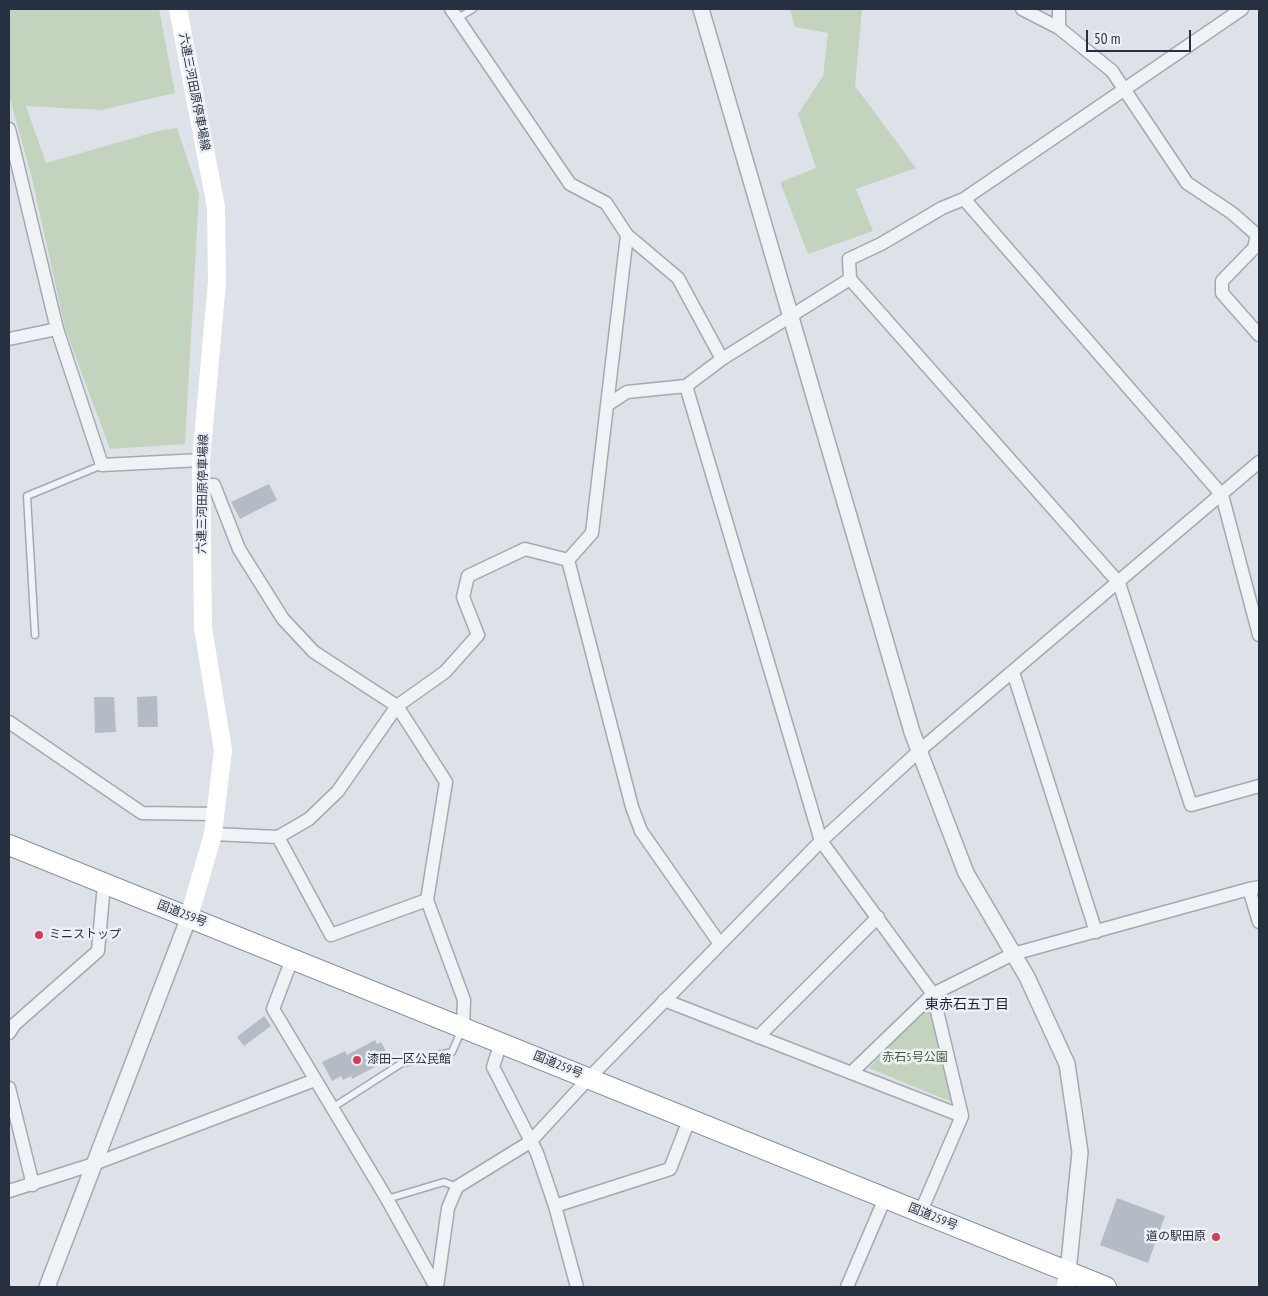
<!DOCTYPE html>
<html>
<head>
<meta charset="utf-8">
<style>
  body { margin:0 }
  #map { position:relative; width:1268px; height:1296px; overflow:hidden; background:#dde2e8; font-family:"PT Sans Narrow",sans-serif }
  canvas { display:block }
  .frame { position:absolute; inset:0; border:10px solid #263040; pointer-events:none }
  .scale { position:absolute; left:1086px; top:30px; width:105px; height:22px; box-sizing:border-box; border:2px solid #263040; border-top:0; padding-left:6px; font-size:15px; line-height:18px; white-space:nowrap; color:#263040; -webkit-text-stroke:4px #edf1f6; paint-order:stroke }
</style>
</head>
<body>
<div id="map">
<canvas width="1268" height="1296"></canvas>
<div class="frame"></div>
<div class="scale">50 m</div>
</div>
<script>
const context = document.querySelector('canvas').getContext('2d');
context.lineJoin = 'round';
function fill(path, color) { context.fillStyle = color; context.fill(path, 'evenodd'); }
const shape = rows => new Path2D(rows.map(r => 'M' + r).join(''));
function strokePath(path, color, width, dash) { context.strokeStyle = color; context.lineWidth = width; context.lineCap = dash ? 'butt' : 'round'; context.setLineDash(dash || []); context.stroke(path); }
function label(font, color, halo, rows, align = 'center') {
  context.font = font + ' "PT Sans Narrow","Noto Sans JP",sans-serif'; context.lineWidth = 5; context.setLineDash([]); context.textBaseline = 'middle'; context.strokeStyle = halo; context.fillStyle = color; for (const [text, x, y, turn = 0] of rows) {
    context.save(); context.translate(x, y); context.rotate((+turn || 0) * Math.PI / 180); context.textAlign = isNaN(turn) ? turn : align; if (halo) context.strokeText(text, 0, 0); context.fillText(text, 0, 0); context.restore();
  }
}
const green = shape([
  [9,9,159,9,175,93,101,110,26,106,46,163,158,131,177,128,199,194,185,444,110,449,65,328,32,178,9,95],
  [790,9,862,9,855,86,916,168,856,189,873,231,808,254,780,182,816,168,798,114,823,76,828,33,795,27],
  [929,1003,954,1103,869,1068]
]);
const building = shape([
  [269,484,277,500,240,519,231,502],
  [157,696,158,727,138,727,137,697],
  [94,697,114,697,116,732,95,733],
  [264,1016,271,1026,244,1046,237,1037],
  [375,1040,377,1044,381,1042,390,1059,352,1079,351,1076,343,1080,341,1076,332,1081,322,1062,345,1051,347,1055],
  [1117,1198,1165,1216,1148,1263,1100,1245]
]);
const service = shape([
  [458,18,473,9],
  [35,635,27,496,102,465],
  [332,1108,402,1063,452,1052,462,1029],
  [387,1199,444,1182,457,1187]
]);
const minor = shape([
  [451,9,570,184,606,203,627,235,678,278,722,359],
  [1022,9,1059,28,1112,71,1187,183,1232,213,1257,235,1254,248,1222,281,1222,293,1259,335],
  [1242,9,964,199,942,208,881,244,849,259,850,279,1119,583,1191,805,1259,786],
  [1059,28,1059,9],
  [9,129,57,329,102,465,201,460],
  [964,199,1222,495,1259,635],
  [9,339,57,329],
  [686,386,821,841,933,994,962,1116,921,1211],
  [607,405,627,392,686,386,722,359,850,279],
  [201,486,214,485,239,549,283,619,314,652,397,706,446,782,427,900,464,1000,463,1027],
  [568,560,632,807,641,831,720,944],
  [568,560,592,533,627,235],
  [1013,672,1096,932],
  [9,722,142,813,216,814],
  [213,834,278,837,309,819,338,791,397,706,445,672,478,635,463,597,468,576,525,549,568,560],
  [278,837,331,935,427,900],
  [1259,887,1249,889,1259,922],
  [292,959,273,1009,387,1199,436,1287],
  [664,1000,962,1116],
  [9,1033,15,1024,98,951,104,884],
  [758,1037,878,917],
  [501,1042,493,1067,537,1153,555,1206,577,1287],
  [851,1073,933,994,1013,954,1249,889],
  [9,1088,33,1185],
  [9,1191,94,1164,315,1080],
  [555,1206,670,1169,689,1120],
  [437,1287,448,1208,457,1187,530,1142,589,1078,821,841,919,751,1259,462],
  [847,1287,885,1198]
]);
const tertiary = shape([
  [701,9,912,732,966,873,1027,977,1067,1064,1080,1152,1068,1272],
  [47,1287,189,917]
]);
const secondary = shape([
  [178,9,216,207,217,282,201,460,203,628,223,750,213,834,189,917],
  [1066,1287,1068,1272]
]);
const trunk = shape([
  [9,845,1106,1287]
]);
const markers = [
  [39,935,5,"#d63a55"],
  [357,1060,5,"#d63a55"],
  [1216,1237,5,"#d63a55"]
];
const streetNames = [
  ["六連三河田原停車場線",194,92,79],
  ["六連三河田原停車場線",203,494,-89],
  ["国道259号",182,914,21],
  ["国道259号",558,1065,22],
  ["国道259号",933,1217,22]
];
const poiNames = [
  ["ミニストップ",49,935],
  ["漆田一区公民館",367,1060],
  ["道の駅田原",1206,1237,"right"]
];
const parkNames = [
  ["赤石5号公園",915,1058]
];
const neighbourhoodNames = [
  ["東赤石五丁目",967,1005]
];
fill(green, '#c4d3be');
fill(building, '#b4bbc5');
strokePath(service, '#a2a9b2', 9);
strokePath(minor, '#a2a9b2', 15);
strokePath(tertiary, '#a2a9b2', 18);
strokePath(trunk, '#8490a0', 22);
strokePath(service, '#f0f3f6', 6);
strokePath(minor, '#f0f3f6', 12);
strokePath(tertiary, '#f0f3f6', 15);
strokePath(secondary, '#fff', 18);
strokePath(trunk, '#fff', 20);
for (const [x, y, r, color] of markers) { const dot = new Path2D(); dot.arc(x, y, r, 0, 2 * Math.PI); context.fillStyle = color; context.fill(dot); strokePath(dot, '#edf1f6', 2); }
label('12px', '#263040', '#edf1f6', streetNames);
label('12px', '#263040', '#edf1f6', poiNames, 'left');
label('12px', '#3b5c32', '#edf1f6', parkNames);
label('14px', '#182130', '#edf1f6', neighbourhoodNames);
</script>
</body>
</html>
